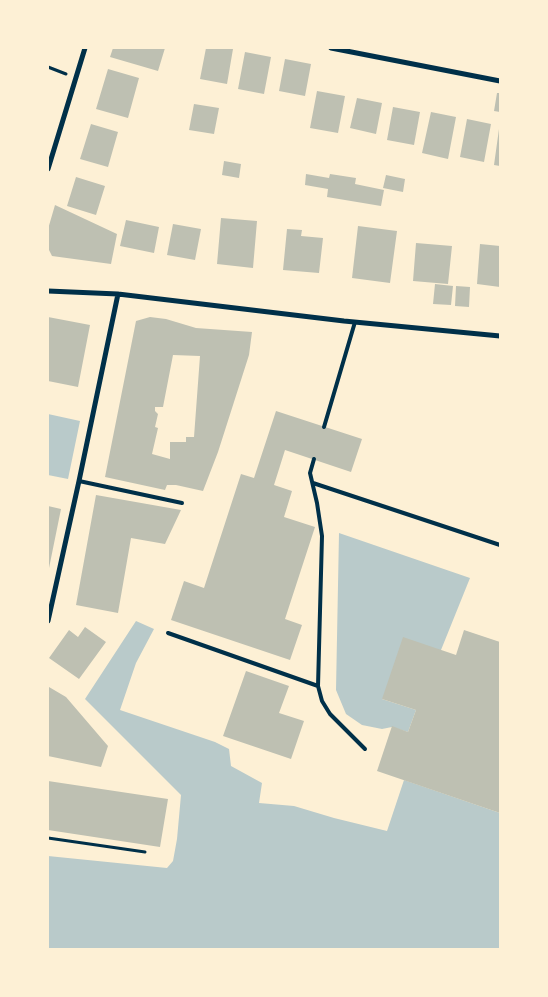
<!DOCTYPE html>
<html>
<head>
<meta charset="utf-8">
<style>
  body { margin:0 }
  #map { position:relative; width:548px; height:997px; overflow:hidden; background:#fdf0d5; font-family:Raleway,sans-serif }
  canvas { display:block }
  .frame { position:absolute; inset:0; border:49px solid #fdf0d5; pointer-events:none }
</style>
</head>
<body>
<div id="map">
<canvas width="548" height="997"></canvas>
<div class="frame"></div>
</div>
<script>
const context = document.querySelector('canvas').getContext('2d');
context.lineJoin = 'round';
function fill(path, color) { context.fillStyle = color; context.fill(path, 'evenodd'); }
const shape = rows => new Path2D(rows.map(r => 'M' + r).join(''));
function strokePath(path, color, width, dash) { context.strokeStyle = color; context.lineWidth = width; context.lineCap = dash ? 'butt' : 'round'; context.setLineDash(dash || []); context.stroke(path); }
const green = shape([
  [48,414,80,421,68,479,48,475],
  [339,533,470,578,441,650,382,699,416,710,408,732,392,727,382,729,362,725,346,714,336,690],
  [136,621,154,629,136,663,120,710,215,742,229,749,231,766,262,783,259,803,294,806,334,818,387,831,404,780,500,813,500,949,48,950,48,856,167,868,173,861,177,839,181,795,85,699]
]);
const building = shape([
  [113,48,165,48,158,71,110,57],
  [206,48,233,49,227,84,200,79],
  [245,52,271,57,264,94,238,89],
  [285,59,311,64,305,96,279,91],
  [108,69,139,78,128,118,96,109],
  [317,91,345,96,338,133,310,128],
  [497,93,500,93,500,112,494,111],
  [357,98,382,103,376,134,350,128],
  [194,104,219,108,214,134,189,130],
  [393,107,420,112,414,145,387,140],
  [431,112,456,117,448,159,422,153],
  [467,119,491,124,484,162,460,157],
  [91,124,118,132,108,167,80,159],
  [499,129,500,129,500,166,494,165],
  [224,161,241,164,239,178,222,175],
  [306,174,329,178,330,174,356,178,355,184,384,190,381,206,327,197,328,189,305,185],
  [386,175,405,179,403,192,383,188],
  [76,177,105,186,96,215,67,206],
  [55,205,117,234,111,264,52,256,48,248,48,229],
  [221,218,257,221,253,268,217,264],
  [126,220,159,227,154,253,120,246],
  [173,224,201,229,195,260,167,255],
  [358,226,397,231,390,283,352,278],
  [287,229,302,230,301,236,323,238,319,273,283,270],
  [416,243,452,246,448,284,413,281],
  [480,244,500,246,500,287,477,284],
  [435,284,453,286,451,305,433,304],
  [456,286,470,287,469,307,455,306],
  [48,317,90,325,78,387,48,381],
  [150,317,166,319,196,328,252,332,249,355,218,452,203,491,176,485,167,485,165,490,105,477,136,321],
  [173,355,200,356,194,437,186,437,186,442,170,442,170,459,152,454,158,428,155,427,158,414,155,411,155,407,163,407],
  [276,411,362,439,351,472,285,450,274,485,292,491,284,517,315,527,285,619,302,625,290,660,171,620,184,581,204,588,241,474,254,478],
  [96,495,181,510,165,544,131,538,118,613,76,605],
  [48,506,61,509,48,573],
  [85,627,106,642,79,679,49,658,69,630,78,637],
  [464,630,500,642,500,663,499,668,500,668,500,813,377,771,392,726,408,732,416,710,382,699,403,637,456,655],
  [246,671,289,686,279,713,304,721,291,759,223,736],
  [49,687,66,697,108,746,101,767,48,756,48,694],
  [48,781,168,799,160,847,48,830]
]);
const path = shape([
  [48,67,66,74],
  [48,838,145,852]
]);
const service = shape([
  [324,427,355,322],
  [314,459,310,473,317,503,322,536,318,686,322,701,330,714,365,749],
  [79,481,182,503],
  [313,483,500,545],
  [168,633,318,686]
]);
const minor = shape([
  [331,48,500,81],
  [48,169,85,48],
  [48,291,118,294,344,321,500,336],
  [48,621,79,481,118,294]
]);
fill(green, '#b9caca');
fill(building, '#bec0b2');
strokePath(path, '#003049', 3);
strokePath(service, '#003049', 4);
strokePath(minor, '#003049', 5);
</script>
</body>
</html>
